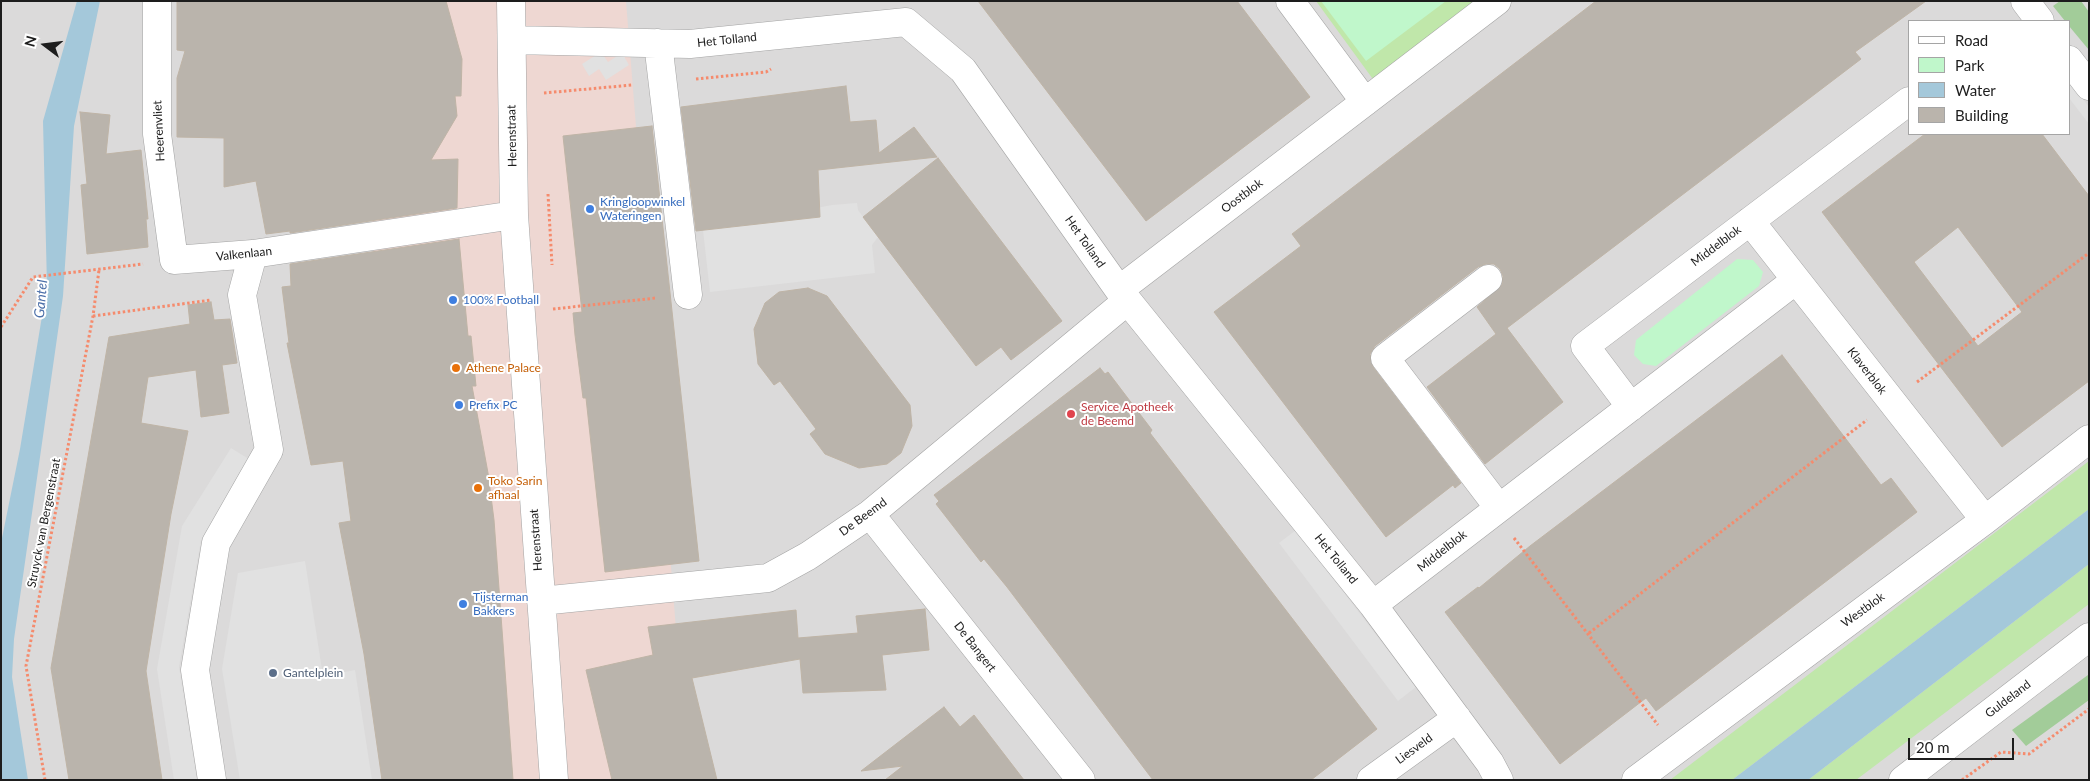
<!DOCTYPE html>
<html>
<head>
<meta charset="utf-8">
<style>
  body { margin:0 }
  #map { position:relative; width:2090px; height:781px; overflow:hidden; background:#eeebe3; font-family:Lato,sans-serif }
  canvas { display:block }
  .frame { position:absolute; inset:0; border:2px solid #1d1d1d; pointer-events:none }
  .legend { position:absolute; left:1908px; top:20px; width:162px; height:115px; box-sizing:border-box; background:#fff; border:1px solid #a5a5a5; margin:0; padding:6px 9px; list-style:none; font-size:15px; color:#1d1d1d }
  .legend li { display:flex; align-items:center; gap:10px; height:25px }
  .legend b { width:25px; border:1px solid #a5a5a5 }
  .north { position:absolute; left:20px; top:20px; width:50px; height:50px; -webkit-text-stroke:4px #fff; paint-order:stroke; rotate:285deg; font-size:14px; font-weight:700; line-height:20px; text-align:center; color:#1d1d1d }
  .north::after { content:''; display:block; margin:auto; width:18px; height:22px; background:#1d1d1d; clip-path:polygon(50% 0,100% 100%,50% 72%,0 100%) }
  .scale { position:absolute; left:1908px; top:738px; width:106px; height:22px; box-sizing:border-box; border:2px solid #1d1d1d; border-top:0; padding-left:6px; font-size:15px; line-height:18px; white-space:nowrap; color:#1d1d1d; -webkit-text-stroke:4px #fff; paint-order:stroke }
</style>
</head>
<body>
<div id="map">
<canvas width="2090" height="781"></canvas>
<div class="frame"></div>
<ul class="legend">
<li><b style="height:6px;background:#fff"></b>Road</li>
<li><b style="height:14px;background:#c0f7cb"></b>Park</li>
<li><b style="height:14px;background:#a4c8da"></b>Water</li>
<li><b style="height:14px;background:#bab4ac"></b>Building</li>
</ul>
<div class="north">N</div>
<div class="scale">20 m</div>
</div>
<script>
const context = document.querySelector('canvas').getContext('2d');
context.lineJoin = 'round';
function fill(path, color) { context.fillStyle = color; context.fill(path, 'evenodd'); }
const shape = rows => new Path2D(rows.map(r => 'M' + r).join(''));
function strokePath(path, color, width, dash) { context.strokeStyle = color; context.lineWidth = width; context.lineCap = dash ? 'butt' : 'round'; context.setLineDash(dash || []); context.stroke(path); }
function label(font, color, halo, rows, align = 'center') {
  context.font = font + ' Lato,sans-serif'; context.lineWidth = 4; context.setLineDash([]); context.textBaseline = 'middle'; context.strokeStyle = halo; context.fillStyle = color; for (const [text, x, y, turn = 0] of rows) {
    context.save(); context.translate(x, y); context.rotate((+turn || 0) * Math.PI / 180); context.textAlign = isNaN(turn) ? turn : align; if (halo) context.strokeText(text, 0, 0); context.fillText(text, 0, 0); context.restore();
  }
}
const residential = shape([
  [1,1,463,1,527,780,1,780],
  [531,1,2089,1,2089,780,580,780],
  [1909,21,2069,21,2069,134,1909,134]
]);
const commercial = shape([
  [359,1,626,1,688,780,404,780]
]);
const grass = shape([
  [1316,1,1481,1,1375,82],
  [2089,461,2089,509,1732,780,1670,780],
  [2089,564,2089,604,1856,780,1808,780]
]);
const forest = shape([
  [2060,1,2081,1,2089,12,2089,50,2069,26,2069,21,2065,21,2053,6],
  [2088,675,2089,700,2026,746,2012,730]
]);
const park = shape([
  [1321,1,1446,1,1366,61],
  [1737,259,1753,260,1763,272,1759,286,1656,366,1643,364,1634,355,1636,340]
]);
const parking = shape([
  [601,52,608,62,622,53,629,65,606,80,599,69,589,76,582,64],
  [2069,81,2089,107,2089,124,2069,98],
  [857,203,858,210,878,237,872,245,875,273,710,292,703,230,832,205],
  [231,448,252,461,201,540,179,667,197,780,174,780,157,669,182,526],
  [1296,530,1416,687,1398,701,1279,543],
  [305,561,323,676,355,670,372,780,240,780,222,669,238,573]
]);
const water = shape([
  [77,1,100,1,74,126,63,296,14,639,12,677,28,780,1,780,1,543,20,449,47,286,43,121],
  [2089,509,2089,564,1808,780,1732,780]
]);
const building = shape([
  [177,1,446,1,462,59,461,96,455,96,457,116,431,160,458,159,457,208,290,233,290,231,266,234,256,181,224,187,224,138,177,137,177,78,185,51,177,50,177,1],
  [978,1,1237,1,1310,97,1146,221,978,1],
  [1596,1,1926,1,1855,52,1861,59,1507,328,1563,402,1485,464,1427,387,1496,334,1477,307,1502,285,1503,276,1500,269,1494,264,1486,264,1478,267,1375,346,1370,354,1373,367,1461,483,1455,488,1453,485,1386,537,1214,312,1301,246,1292,234,1596,1],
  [846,86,850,122,876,120,879,153,914,127,937,157,818,170,820,217,696,231,681,107,846,86],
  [80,112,110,115,106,154,141,150,148,219,146,219,148,247,87,254,81,185,87,184,80,112],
  [652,126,699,561,605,572,586,398,583,398,575,335,573,313,582,312,563,136,652,126],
  [1925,134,2042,134,2089,196,2089,381,2002,447,1822,212,1925,134],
  [1958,227,2022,312,1978,346,1914,262,1958,227],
  [938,158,1062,321,1011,360,1001,347,976,366,863,217,938,158],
  [459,239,468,336,471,336,476,386,472,386,488,473,494,520,513,780,382,780,364,654,339,523,351,521,343,461,311,465,287,343,289,343,282,287,291,286,290,264,459,239],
  [808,288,827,296,910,405,912,426,901,453,887,464,859,468,825,454,810,434,816,429,780,381,774,385,758,364,754,329,765,303,779,292,808,288],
  [211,302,214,320,230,319,237,363,222,365,229,413,201,417,196,370,148,377,141,423,188,431,171,514,146,671,162,780,69,780,51,668,109,337,190,324,188,305,211,302],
  [1782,355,1881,485,1891,478,1917,512,1656,711,1646,698,1560,764,1445,612,1478,587,1479,588,1530,546,1782,355],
  [1100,368,1105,374,1108,372,1152,430,1150,433,1377,729,1311,780,1153,780,1007,587,984,559,981,562,936,504,939,501,934,495,1100,368],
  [925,609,929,650,882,655,886,690,803,693,800,659,692,678,717,780,612,780,586,670,653,655,648,627,796,610,798,638,858,633,856,616,925,609],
  [944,707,960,727,974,715,1024,780,885,780,903,766,861,771,944,707]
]);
const path = shape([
  [696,79,766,72,771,69],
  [544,93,632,85],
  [548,194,552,265],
  [553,309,656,298],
  [93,316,211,300],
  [1,327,33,277,143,264],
  [1917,382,2089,253],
  [1514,538,1658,725],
  [1589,633,1867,420],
  [45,780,26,666,93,316,99,270],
  [1962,780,2001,752,2029,754,2089,709]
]);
const minor = shape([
  [157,1,157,134,174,260,253,254,514,215],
  [511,1,514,215,554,780],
  [1290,1,1365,102],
  [2025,1,2040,21],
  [513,40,690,44,906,22,963,70,1119,290,1373,605,1490,763,1499,780],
  [658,43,688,295],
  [2069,60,2089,86],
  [1750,221,1985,520],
  [1488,279,1385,358,1499,508],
  [1119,290,1497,1],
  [1631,407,1585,346,1909,101],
  [870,514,1081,780],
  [541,601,768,578,808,556,870,514,1127,301],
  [1373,605,1796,280],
  [212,780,195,670,216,543,269,450,242,295,253,254],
  [1371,780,1457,718],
  [1636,780,1985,520,2089,439],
  [1903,780,2089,637]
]);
const markers = [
  [590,209,5,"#3f7fe0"],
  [453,300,5,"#3f7fe0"],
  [456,368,5,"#e8710a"],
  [459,405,5,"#3f7fe0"],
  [1071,414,5,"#e0444e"],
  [478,488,5,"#e8710a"],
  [463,604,5,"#3f7fe0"],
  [273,673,5,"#5c6f8a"]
];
const streetNames = [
  ["Het Tolland",727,40,-6],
  ["Heerenvliet",159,131,-93],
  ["Herenstraat",512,136,-91],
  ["Oostblok",1242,196,-37],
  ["Het Tolland",1085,242,55],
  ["Middelblok",1716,246,-37],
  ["Valkenlaan",244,254,-6],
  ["Klaverblok",1867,371,52],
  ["De Beemd",863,517,-36],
  ["Struyck van Bergenstraat",44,523,-79],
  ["Herenstraat",536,540,-94],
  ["Middelblok",1442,551,-38],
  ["Het Tolland",1336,559,51],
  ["Westblok",1863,610,-36],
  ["De Bangert",975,647,52],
  ["Guldeland",2008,699,-37],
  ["Liesveld",1414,749,-36]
];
const shopNames = [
  ["Kringloopwinkel",600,202],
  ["Wateringen",600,216],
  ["100% Football",463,300],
  ["Prefix PC",469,405],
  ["Tijsterman",473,597],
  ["Bakkers",473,611]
];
const foodNames = [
  ["Athene Palace",466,368],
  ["Toko Sarin",488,481],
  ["afhaal",488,495]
];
const healthNames = [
  ["Service Apotheek",1081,407],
  ["de Beemd",1081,421]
];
const serviceNames = [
  ["Gantelplein",283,673]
];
const waterNames = [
  ["Gantel",41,299,-85]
];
fill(residential, '#dbdada');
fill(commercial, '#eed7d2');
fill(grass, '#c0e7aa');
fill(forest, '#a2cc99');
fill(park, '#c0f7cb');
fill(parking, '#e1e1e1');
fill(water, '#a4c8da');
fill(building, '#bab4ac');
strokePath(building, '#bfb4a6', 1);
strokePath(minor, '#a4a4a4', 29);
strokePath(path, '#f58b6d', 3, [2.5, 2.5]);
strokePath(minor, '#fff', 28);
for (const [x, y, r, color] of markers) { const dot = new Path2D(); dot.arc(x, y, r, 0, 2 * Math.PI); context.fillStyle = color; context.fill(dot); strokePath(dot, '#fff', 2); }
label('12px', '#1d1d1d', '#fff', streetNames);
label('12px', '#366cbe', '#fff', shopNames, 'left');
label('12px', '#c56008', '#fff', foodNames, 'left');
label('12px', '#be3a42', '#fff', healthNames, 'left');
label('12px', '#4e5e75', '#fff', serviceNames, 'left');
label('italic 14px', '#4d70a9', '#fff', waterNames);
</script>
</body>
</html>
